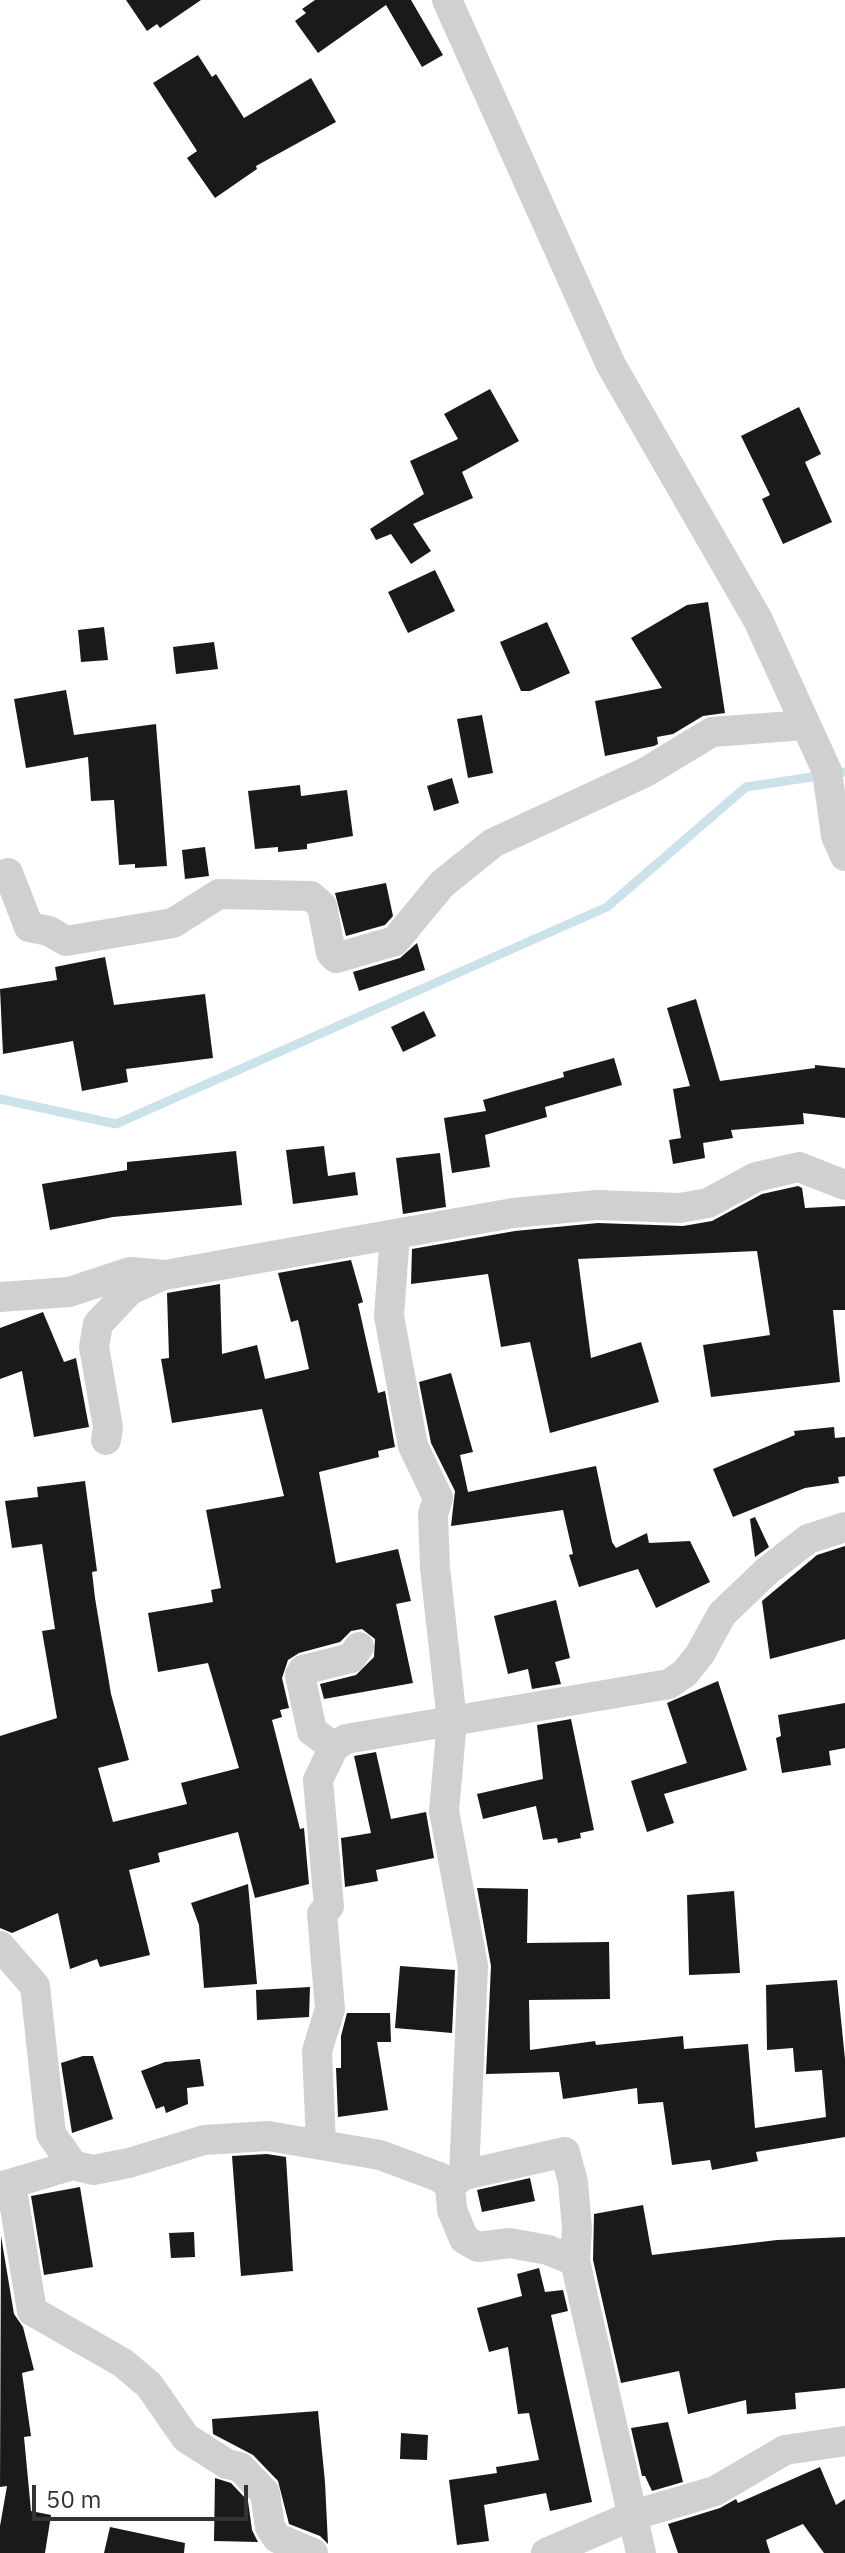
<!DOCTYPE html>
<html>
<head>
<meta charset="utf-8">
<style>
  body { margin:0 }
  #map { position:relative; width:845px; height:2553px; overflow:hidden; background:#fff; font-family:"IBM Plex Sans",sans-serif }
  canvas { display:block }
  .scale { position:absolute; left:32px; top:2485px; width:216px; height:36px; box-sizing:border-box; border:4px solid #333; border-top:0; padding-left:10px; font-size:24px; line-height:28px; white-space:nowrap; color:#333; -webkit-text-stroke:6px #fff; paint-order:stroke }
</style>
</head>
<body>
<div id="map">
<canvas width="845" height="2553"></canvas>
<div class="scale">50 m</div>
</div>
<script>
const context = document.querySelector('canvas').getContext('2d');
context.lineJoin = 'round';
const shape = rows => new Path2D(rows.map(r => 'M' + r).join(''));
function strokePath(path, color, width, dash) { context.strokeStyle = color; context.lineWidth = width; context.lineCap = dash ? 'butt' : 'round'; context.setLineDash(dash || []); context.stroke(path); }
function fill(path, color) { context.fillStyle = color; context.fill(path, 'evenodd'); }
const stream = shape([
  [0,1099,116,1124,607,907,746,787,845,772]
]);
const building = shape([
  [126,0,201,0,160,28,157,24,147,31],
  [315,0,411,0,443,55,422,67,386,5,318,53,295,21,306,13,302,9],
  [198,55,212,77,216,74,244,118,311,78,336,122,256,166,257,169,215,198,187,158,197,151,153,83],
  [490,389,519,441,462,472,473,498,413,524,431,551,411,564,391,534,376,540,370,529,424,494,410,461,458,439,444,414],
  [799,407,821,454,805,462,832,522,783,544,762,499,770,495,741,436],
  [435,570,455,611,408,633,388,592],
  [708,602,725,713,703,716,673,734,657,737,658,744,654,746,605,756,595,701,662,688,631,638,687,605],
  [547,622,570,673,530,691,521,691,500,642],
  [104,627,108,660,81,662,78,630],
  [214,642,218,669,176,674,173,647],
  [66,690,74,735,156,724,167,866,135,868,135,864,119,865,114,800,91,801,88,757,26,768,14,699],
  [482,715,493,773,468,778,457,719],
  [452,778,459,803,434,811,427,786],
  [300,785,301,796,347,790,353,836,307,844,307,849,278,852,278,847,255,849,248,791],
  [205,847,209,876,185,879,182,850],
  [386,883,393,916,385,925,346,936,335,893],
  [417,943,425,970,359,991,353,972,400,958],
  [105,957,114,1005,205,994,213,1058,126,1069,128,1082,82,1091,73,1041,3,1054,0,989,57,980,55,967],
  [696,999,720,1081,815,1068,815,1065,845,1068,845,1118,803,1113,804,1124,731,1130,733,1138,703,1143,705,1158,673,1164,669,1140,681,1138,673,1089,690,1086,667,1008],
  [424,1011,436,1036,403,1052,391,1027],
  [614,1058,622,1085,545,1107,547,1117,485,1135,490,1167,452,1173,444,1118,486,1111,483,1100,564,1077,563,1072],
  [324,1146,328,1176,355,1172,358,1195,293,1204,286,1150],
  [236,1151,242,1205,113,1217,50,1230,42,1184,127,1170,127,1162],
  [440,1153,446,1207,403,1214,396,1158],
  [798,1186,802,1188,805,1208,845,1206,845,1310,833,1310,840,1382,711,1397,703,1345,770,1335,757,1251,578,1259,591,1358,641,1342,659,1402,550,1433,530,1342,501,1347,488,1274,411,1284,412,1249,515,1231,598,1223,683,1226,712,1221,762,1194],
  [351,1260,363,1302,358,1304,378,1393,385,1391,395,1447,378,1451,379,1457,319,1472,336,1563,398,1549,411,1601,396,1604,413,1683,324,1699,320,1684,356,1675,374,1657,375,1639,362,1629,351,1631,340,1642,299,1653,288,1660,282,1678,289,1708,280,1710,282,1717,272,1720,300,1829,304,1828,309,1884,255,1898,238,1832,158,1853,160,1862,129,1870,150,1955,100,1967,97,1959,70,1969,58,1913,12,1933,0,1928,0,1736,57,1718,42,1631,55,1629,42,1544,12,1548,5,1501,38,1497,37,1487,85,1481,97,1571,92,1572,95,1598,111,1694,129,1760,98,1768,113,1822,187,1804,181,1783,239,1768,208,1663,158,1672,148,1613,213,1602,211,1590,221,1588,206,1510,284,1496,262,1409,172,1423,161,1359,169,1358,167,1293,220,1284,222,1354,257,1345,265,1379,309,1369,298,1320,291,1322,278,1273],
  [43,1312,64,1362,76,1358,89,1427,34,1437,22,1371,0,1379,0,1328],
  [451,1373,473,1452,460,1455,468,1492,596,1466,612,1542,616,1548,647,1533,649,1543,690,1541,710,1582,656,1608,638,1569,579,1587,569,1555,573,1554,563,1510,451,1526,455,1491,431,1443,419,1382],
  [834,1427,835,1438,845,1437,845,1476,838,1477,839,1483,805,1488,733,1517,713,1469,795,1435,794,1431],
  [755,1517,769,1547,755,1557,750,1519],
  [845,1546,845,1639,770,1659,762,1601,817,1555],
  [556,1600,570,1658,555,1662,561,1684,532,1689,528,1669,508,1674,494,1616],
  [718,1681,747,1770,664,1794,674,1823,647,1832,631,1781,687,1763,667,1703],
  [845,1703,845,1748,829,1751,831,1765,782,1773,776,1738,781,1736,778,1715],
  [571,1719,594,1830,580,1833,581,1838,558,1843,557,1838,543,1840,536,1806,483,1819,477,1794,543,1779,537,1725],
  [376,1752,391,1819,426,1812,434,1858,376,1870,378,1881,345,1887,341,1838,371,1833,354,1756],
  [248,1884,257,1984,204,1988,199,1925,191,1903],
  [477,1888,528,1889,527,1943,609,1942,610,1999,529,2000,530,2050,595,2041,596,2045,683,2036,684,2049,748,2044,755,2128,826,2117,822,2070,795,2072,793,2048,767,2050,766,1985,837,1980,845,2059,845,2137,756,2152,758,2161,712,2170,710,2160,672,2165,663,2102,638,2104,637,2088,563,2099,559,2072,486,2074,491,1966],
  [734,1891,740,1973,689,1975,687,1895],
  [400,1966,455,1970,452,2033,395,2028],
  [310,1987,309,2017,257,2020,256,1990],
  [347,2013,390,2013,391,2042,377,2042,388,2110,338,2117,336,2068,341,2068,341,2036],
  [83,2056,93,2056,113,2119,72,2133,61,2063],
  [200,2059,204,2086,187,2088,188,2104,166,2113,164,2106,156,2109,141,2071,165,2062],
  [267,2154,286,2157,293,2271,241,2276,232,2156],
  [530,2178,535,2201,482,2212,477,2190],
  [80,2187,93,2267,44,2275,31,2196],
  [643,2205,652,2255,777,2240,845,2237,845,2388,795,2393,796,2409,747,2414,746,2400,688,2414,679,2371,621,2383,593,2260,594,2214],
  [194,2232,195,2257,171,2258,169,2233],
  [1,2236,14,2314,23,2327,34,2370,22,2373,31,2436,24,2437,31,2511,51,2515,45,2553,0,2553,0,2526,7,2486,0,2487],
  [539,2268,545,2292,563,2290,568,2311,551,2315,592,2502,550,2511,546,2493,484,2505,489,2541,457,2545,449,2480,497,2473,496,2467,539,2460,529,2413,518,2414,508,2347,489,2352,477,2308,522,2296,517,2274],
  [318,2411,325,2482,328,2544,320,2536,289,2524,278,2481,253,2455,213,2434,212,2419],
  [668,2422,683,2482,652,2491,645,2476,642,2476,631,2428],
  [401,2433,428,2435,427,2460,400,2459],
  [820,2467,836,2505,845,2499,845,2553,824,2553,803,2524,766,2540,770,2553,678,2553,668,2524,720,2508,736,2499,738,2503],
  [215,2478,231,2483,248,2501,252,2530,258,2542,214,2541],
  [110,2527,185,2543,184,2553,104,2553]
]);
const minor = shape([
  [447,0,611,365,758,620,827,771,836,836,845,856],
  [8,873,29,927,49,931,66,941,173,923,219,894,311,896,322,906,331,953,336,958,395,941,442,884,493,843,646,772,712,732,805,725],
  [395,1234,389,1316,413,1446,438,1498,433,1514,435,1568,452,1721,444,1811,473,1966,464,2175],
  [0,1297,69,1292,130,1272,165,1275,513,1213,597,1205,680,1208,708,1203,756,1177,799,1167,845,1185],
  [106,1440,108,1427,94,1347,98,1324,130,1290,159,1277],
  [334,1747,312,1731,300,1675,303,1670,351,1658,359,1647],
  [0,1946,35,1986,51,2134,73,2165],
  [321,2143,317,2051,330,2009,322,1914,329,1906,318,1780,334,1747,346,1739,669,1684,685,1673,700,1654,722,1614,767,1571,808,1539,845,1527],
  [11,2184,32,2311,123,2363,149,2385,186,2438,227,2464,240,2467,265,2493,270,2527,277,2538,313,2553],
  [450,2185,464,2175,565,2152,573,2182,577,2229,575,2261,641,2553],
  [0,2187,73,2165,93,2170,129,2163,204,2140,268,2136,380,2155,439,2177,450,2185,452,2210,464,2239,478,2247,510,2243,548,2250,575,2261],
  [546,2553,634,2515,715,2491,785,2450,845,2441]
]);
strokePath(stream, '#cce2eb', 9);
fill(building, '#1a1a1a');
strokePath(minor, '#d0d0d0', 30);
</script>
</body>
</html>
